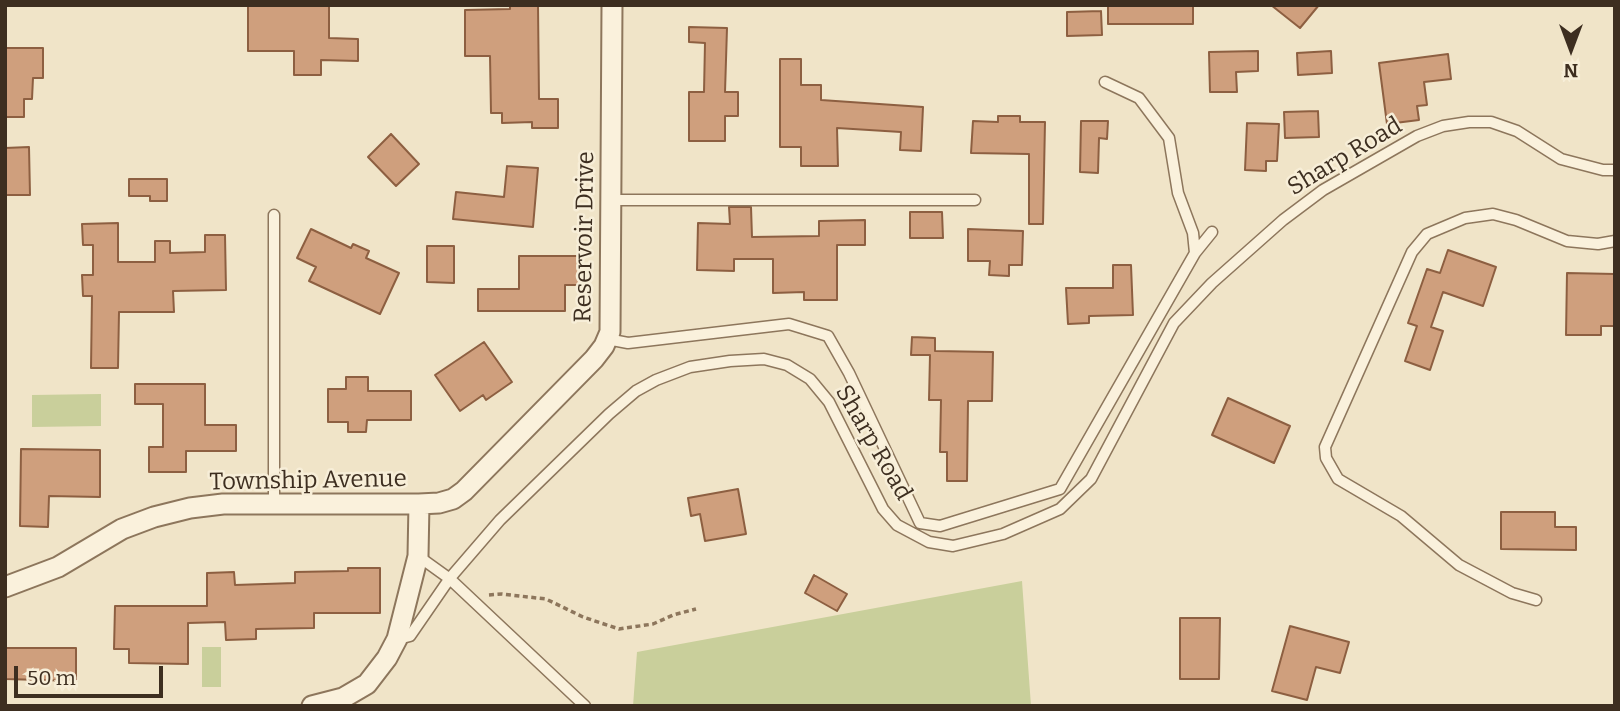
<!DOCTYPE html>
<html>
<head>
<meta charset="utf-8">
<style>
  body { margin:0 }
  #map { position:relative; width:1620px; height:711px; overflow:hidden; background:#f0e4c8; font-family:Bitter,serif }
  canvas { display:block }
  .frame { position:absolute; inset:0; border:7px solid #3d2e20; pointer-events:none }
  .north { position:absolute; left:1536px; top:14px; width:70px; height:70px; -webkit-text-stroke:5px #f7eed8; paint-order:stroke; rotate:180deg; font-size:19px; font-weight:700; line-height:28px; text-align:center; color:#3d2e20 }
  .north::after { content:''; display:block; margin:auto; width:24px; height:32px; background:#3d2e20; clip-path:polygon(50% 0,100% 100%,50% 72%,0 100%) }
  .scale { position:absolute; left:14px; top:666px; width:149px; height:32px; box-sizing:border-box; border:4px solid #3d2e20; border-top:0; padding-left:9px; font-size:21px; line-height:24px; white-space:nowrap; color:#3d2e20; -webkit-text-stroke:5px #f7eed8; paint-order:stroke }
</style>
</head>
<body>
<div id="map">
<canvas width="1620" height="711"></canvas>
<div class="frame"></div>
<div class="north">N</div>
<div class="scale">50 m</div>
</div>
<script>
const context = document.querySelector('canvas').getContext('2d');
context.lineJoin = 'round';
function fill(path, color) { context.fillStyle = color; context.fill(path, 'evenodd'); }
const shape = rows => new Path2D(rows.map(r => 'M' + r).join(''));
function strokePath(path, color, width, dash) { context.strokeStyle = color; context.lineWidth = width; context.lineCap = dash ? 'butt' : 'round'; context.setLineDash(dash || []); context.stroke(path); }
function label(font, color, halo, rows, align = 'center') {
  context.font = font + ' Bitter,serif'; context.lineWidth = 5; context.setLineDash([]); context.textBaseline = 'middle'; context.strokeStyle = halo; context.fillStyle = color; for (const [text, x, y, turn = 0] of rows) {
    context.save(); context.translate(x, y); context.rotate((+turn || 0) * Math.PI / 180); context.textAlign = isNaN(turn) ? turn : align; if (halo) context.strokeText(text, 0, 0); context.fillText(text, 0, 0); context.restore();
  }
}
const green = shape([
  [101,394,101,426,32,427,32,395],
  [1022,581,1031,706,633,706,637,652],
  [202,647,221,647,221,687,202,687]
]);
const building = shape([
  [248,5,329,5,329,38,358,39,358,61,321,60,321,75,294,75,294,51,248,51,248,5],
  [510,5,538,5,539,99,558,99,558,128,532,128,532,122,502,123,502,113,491,113,490,56,465,56,465,10,510,9,510,5],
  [1108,5,1193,5,1193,24,1108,24,1108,5],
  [1271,5,1319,5,1300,28,1271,5],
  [1101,11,1102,35,1067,36,1067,12,1101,11],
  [689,27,727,28,725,92,738,92,738,116,725,116,725,141,689,141,689,92,704,92,705,43,689,42,689,27],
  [5,48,43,48,43,78,33,78,32,99,24,99,24,117,5,117,5,48],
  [1258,51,1258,71,1236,72,1237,92,1210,92,1209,52,1258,51],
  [1331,51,1332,73,1298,75,1297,53,1331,51],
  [1448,54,1451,79,1424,82,1427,105,1417,106,1419,120,1387,124,1379,63,1448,54],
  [780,59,801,59,801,85,821,85,821,100,923,107,921,151,900,150,901,132,837,128,838,166,801,166,801,147,780,147,780,59],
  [1318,111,1319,137,1285,138,1284,112,1318,111],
  [998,116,1020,116,1020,122,1045,122,1043,224,1029,224,1029,154,971,153,973,121,998,122,998,116],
  [1081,121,1108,121,1107,139,1099,138,1098,173,1080,172,1081,121],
  [1247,123,1279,124,1277,161,1266,161,1266,171,1245,170,1247,123],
  [391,134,419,164,396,186,368,157,391,134],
  [29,147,30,195,5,195,5,148,29,147],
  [507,166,538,168,533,227,453,219,456,192,504,197,507,166],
  [129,179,167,179,167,201,150,201,150,196,129,196,129,179],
  [729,207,751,207,752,237,819,236,819,221,865,220,865,245,837,245,837,300,804,300,804,292,773,293,773,259,734,259,734,271,697,270,698,223,730,224,729,207],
  [910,212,942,212,943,238,910,238,910,212],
  [118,223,118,262,155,262,155,241,170,241,170,253,205,252,205,235,225,235,226,290,173,291,174,312,119,312,118,368,91,368,92,296,83,296,82,275,93,275,93,245,83,245,82,224,118,223],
  [311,229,351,248,353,244,369,251,366,258,399,273,380,314,309,281,316,267,297,258,311,229],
  [968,229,1023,231,1022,265,1009,265,1009,276,989,275,990,261,968,261,968,229],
  [427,246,454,246,454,283,427,282,427,246],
  [1448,250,1496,267,1483,306,1443,292,1431,327,1443,331,1430,370,1405,361,1417,326,1408,323,1427,269,1440,273,1448,250],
  [519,256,580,256,580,285,565,285,565,311,478,311,478,289,519,289,519,256],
  [1113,265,1131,265,1133,315,1089,316,1089,323,1068,324,1066,288,1113,288,1113,265],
  [1567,273,1615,274,1615,326,1601,326,1601,335,1566,335,1567,273],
  [912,337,935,338,935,351,993,352,992,401,968,401,967,481,947,481,947,452,940,452,941,400,929,400,930,355,911,355,912,337],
  [484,342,512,382,486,400,483,395,460,411,435,375,484,342],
  [346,377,368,377,368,391,411,391,411,420,367,420,366,432,348,432,348,422,328,422,328,389,346,389,346,377],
  [135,384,205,384,205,425,236,425,236,451,186,451,186,472,149,472,149,447,163,447,163,404,135,404,135,384],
  [1228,398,1290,426,1274,463,1212,435,1228,398],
  [21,449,100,450,100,497,49,496,48,527,20,526,21,449],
  [738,489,746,534,705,541,700,514,691,516,688,498,738,489],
  [1501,512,1555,512,1555,527,1576,527,1576,550,1501,549,1501,512],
  [348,568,380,568,380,613,314,613,314,628,256,629,256,639,226,640,225,622,188,623,188,664,129,663,129,649,114,649,115,606,207,606,207,573,234,572,235,585,295,583,295,572,348,571,348,568],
  [814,575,847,594,837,611,805,593,814,575],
  [1180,618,1220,618,1219,679,1180,679,1180,618],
  [1290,626,1349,642,1340,673,1316,667,1307,700,1272,691,1290,626],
  [5,648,76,648,76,681,5,679,5,648]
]);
const path = shape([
  [489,595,502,594,546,599,583,617,619,629,653,624,673,615,696,609]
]);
const lane = shape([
  [611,200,975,200],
  [274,215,274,504],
  [1195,253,1212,232],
  [607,339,628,343,789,324,828,336,849,373,920,523,940,526,1060,489,1195,253,1193,233,1178,193,1169,138,1139,98,1105,82],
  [418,556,450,579,585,706],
  [1536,600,1512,593,1459,565,1401,516,1338,479,1326,458,1325,447,1412,252,1427,234,1465,218,1493,214,1516,220,1567,241,1598,244,1615,241],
  [398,639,410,636,450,578,500,520,609,414,636,391,656,380,690,367,730,361,764,359,787,365,810,379,829,402,883,509,897,525,929,542,953,546,1003,534,1060,509,1091,479,1174,323,1212,283,1283,220,1323,190,1417,136,1443,126,1469,122,1491,122,1517,131,1561,159,1603,170,1615,170]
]);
const street = shape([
  [5,587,58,567,122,529,154,517,190,508,223,504,419,504,439,503,453,499,464,491,594,359,604,346,610,332,612,5],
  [312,706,343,698,367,684,387,658,397,639,418,556,419,504]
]);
const streetNames = [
  ["Sharp Road",1345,157,-31],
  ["Reservoir Drive",585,237,-89],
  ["Sharp Road",873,443,60],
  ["Township Avenue",308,481,-1]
];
fill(green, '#c9cf9b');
fill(building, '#cf9f7d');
strokePath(building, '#8d5f41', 2);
strokePath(lane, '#8d765c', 13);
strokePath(street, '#8d765c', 23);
strokePath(path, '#8d765c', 3.5, [5, 3.5]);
strokePath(lane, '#faf1dc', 10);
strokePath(street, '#faf1dc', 19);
label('24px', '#3d2e20', '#f7eed8', streetNames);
</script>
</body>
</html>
